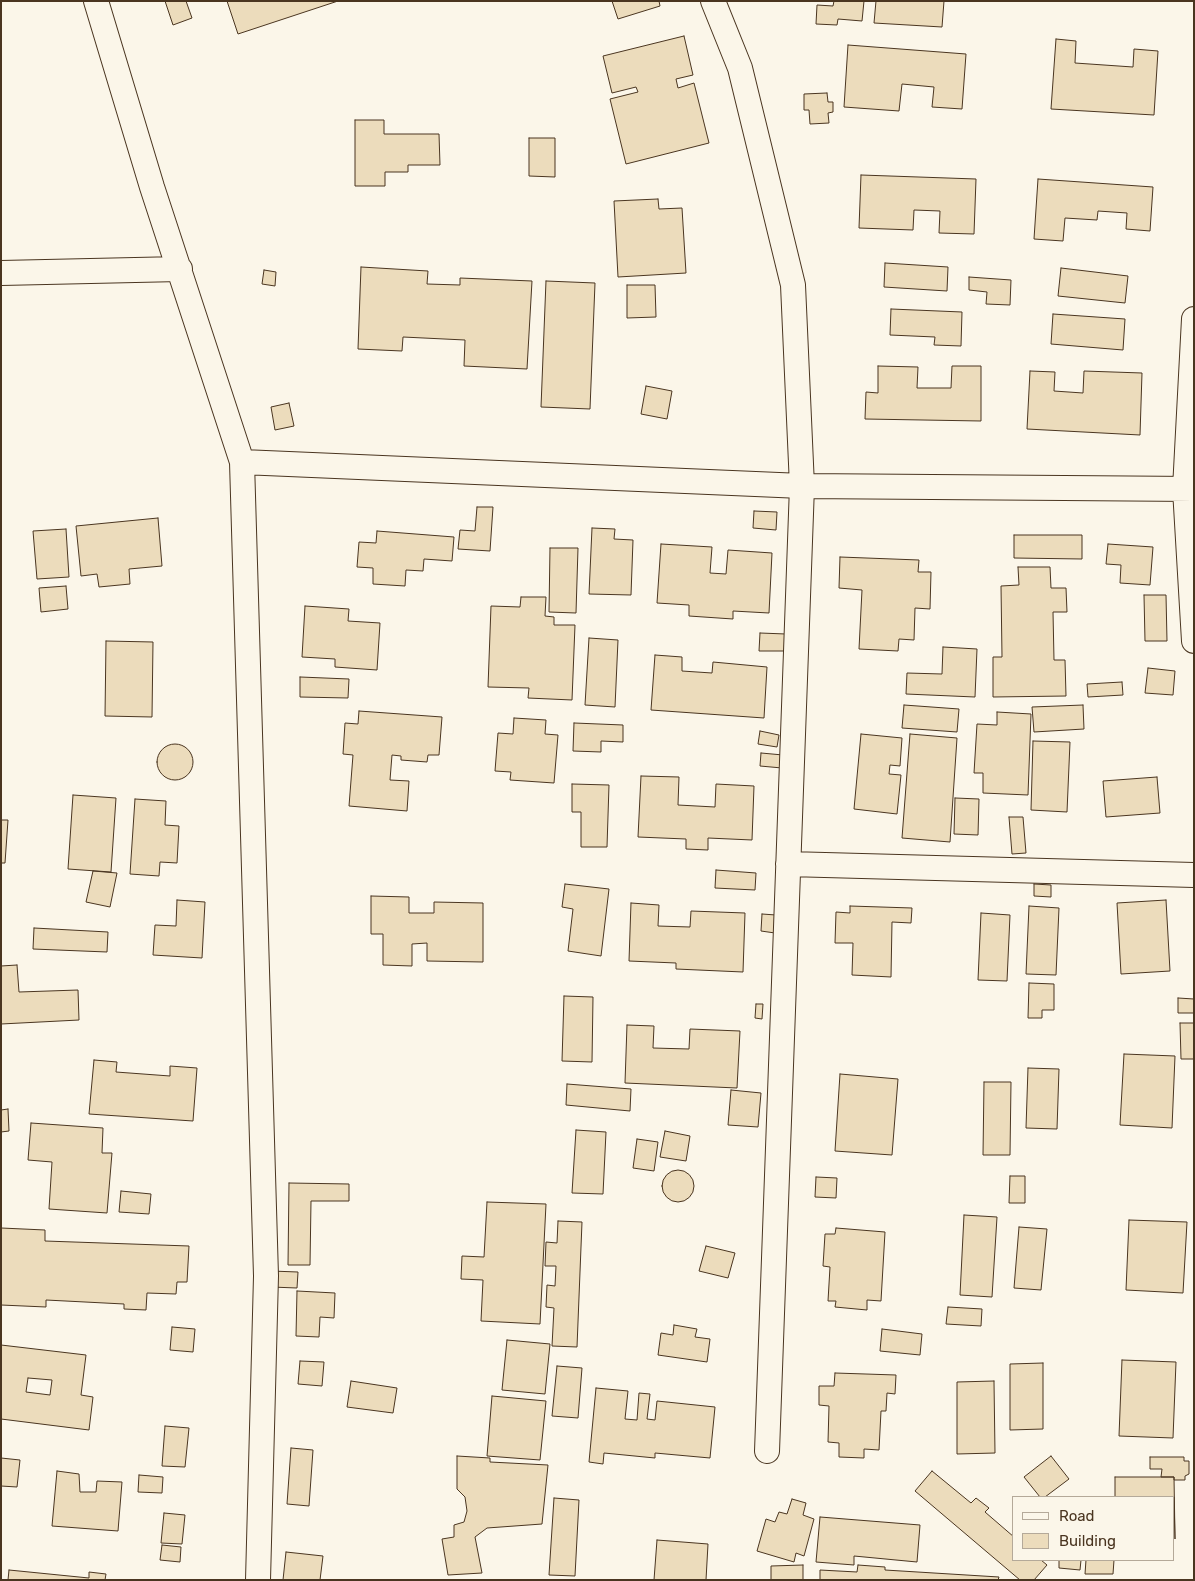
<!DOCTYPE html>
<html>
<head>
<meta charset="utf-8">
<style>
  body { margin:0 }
  #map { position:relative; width:1195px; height:1581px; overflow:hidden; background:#fbf6e9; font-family:Rubik,sans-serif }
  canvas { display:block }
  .frame { position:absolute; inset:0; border:2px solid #4a3520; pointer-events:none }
  .legend { position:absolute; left:1012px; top:1496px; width:162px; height:65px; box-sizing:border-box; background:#fbf6e9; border:1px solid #b4a999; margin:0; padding:6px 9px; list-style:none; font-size:15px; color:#4a3520 }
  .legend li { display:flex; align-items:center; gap:10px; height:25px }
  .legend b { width:25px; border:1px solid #b4a999 }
</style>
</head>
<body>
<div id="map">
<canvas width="1195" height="1581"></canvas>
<div class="frame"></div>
<ul class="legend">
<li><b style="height:6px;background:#fbf6e9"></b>Road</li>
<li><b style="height:14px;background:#ecdcbc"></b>Building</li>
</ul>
</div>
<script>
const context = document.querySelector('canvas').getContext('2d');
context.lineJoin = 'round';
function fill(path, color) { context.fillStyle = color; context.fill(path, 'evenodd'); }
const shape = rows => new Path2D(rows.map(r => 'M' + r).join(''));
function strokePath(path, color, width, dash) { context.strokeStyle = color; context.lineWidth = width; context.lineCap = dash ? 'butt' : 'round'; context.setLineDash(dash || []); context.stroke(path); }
const building = shape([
  [165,1,186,1,192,18,173,25,165,1],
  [227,1,338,1,238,34,227,1],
  [612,1,659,1,660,6,618,19,612,1],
  [834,1,864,1,862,21,838,19,837,25,816,24,817,5,833,6,834,1],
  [876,1,944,1,942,27,874,23,876,1],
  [684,36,693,75,676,79,678,88,694,83,709,143,626,164,610,99,638,92,636,87,612,93,603,56,684,36],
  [1056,39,1076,41,1075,63,1133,67,1134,49,1158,51,1154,115,1051,109,1056,39],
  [848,45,966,54,962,109,932,107,934,87,902,84,899,111,844,107,848,45],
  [827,93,828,102,833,102,833,112,828,113,829,123,810,124,809,110,804,110,804,94,827,93],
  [355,120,384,120,384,134,439,134,440,165,408,165,408,172,385,172,385,186,355,186,355,120],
  [529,138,555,138,555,177,529,176,529,138],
  [861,175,976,179,974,234,939,233,940,211,914,210,913,230,859,228,861,175],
  [1038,179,1153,187,1150,231,1126,229,1127,213,1098,211,1097,220,1065,218,1063,241,1034,239,1038,179],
  [658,199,659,209,682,208,686,273,618,277,614,201,658,199],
  [885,263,948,267,947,291,884,287,885,263],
  [361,267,428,271,427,284,460,285,460,278,532,281,527,369,464,366,465,340,403,337,402,351,358,349,361,267],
  [1061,268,1128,276,1125,303,1058,296,1061,268],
  [264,270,276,272,275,286,262,284,264,270],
  [969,277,1011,280,1010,305,986,304,987,292,969,290,969,277],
  [546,281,595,283,590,409,541,407,546,281],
  [627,285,655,285,656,317,627,318,627,285],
  [891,309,962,312,961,346,934,345,935,337,890,335,891,309],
  [1053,314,1125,319,1123,350,1051,344,1053,314],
  [878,366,918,367,917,388,951,388,952,366,981,366,981,421,865,419,866,392,878,393,878,366],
  [1030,371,1055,372,1054,391,1083,393,1084,371,1142,373,1140,435,1027,429,1030,371],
  [646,386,672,391,667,419,641,414,646,386],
  [289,403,294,426,275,430,271,407,289,403],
  [477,507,493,507,490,551,458,549,460,530,475,531,477,507],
  [754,511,777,512,776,530,753,528,754,511],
  [158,518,162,566,129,569,130,584,99,587,97,574,81,576,76,526,158,518],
  [592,528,615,529,614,539,633,540,631,595,589,594,592,528],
  [66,529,69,577,37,579,33,531,66,529],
  [377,531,454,537,452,561,424,559,423,571,406,570,405,586,373,584,373,568,357,567,359,542,376,543,377,531],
  [1014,535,1082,535,1082,559,1014,558,1014,535],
  [661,544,712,547,710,573,726,574,728,550,772,553,769,613,733,611,733,619,689,616,689,605,657,603,661,544],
  [1108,544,1153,547,1150,585,1120,583,1121,565,1106,564,1108,544],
  [550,548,578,548,576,613,549,612,550,548],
  [840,557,919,560,918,572,931,572,930,609,915,608,914,640,899,639,898,651,859,649,862,590,839,588,840,557],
  [1018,567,1050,567,1051,588,1066,588,1067,612,1053,612,1054,660,1065,660,1066,696,993,697,993,657,1002,657,1001,586,1019,585,1018,567],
  [66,586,68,609,41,612,39,588,66,586],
  [1144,595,1166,595,1167,641,1145,641,1144,595],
  [521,597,546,597,545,616,554,617,554,625,575,625,572,700,528,698,529,688,488,687,491,606,520,607,521,597],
  [305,606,349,609,348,621,380,623,377,670,335,667,335,659,302,657,305,606],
  [760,633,786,634,786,651,759,651,760,633],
  [589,638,618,640,615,707,585,705,589,638],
  [106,641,153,642,152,717,105,716,106,641],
  [943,647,977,649,975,697,906,694,907,673,942,674,943,647],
  [655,655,682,657,682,671,712,673,713,662,767,667,764,718,651,710,655,655],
  [1148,668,1175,671,1173,695,1145,693,1148,668],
  [300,677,349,679,348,698,300,697,300,677],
  [1122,682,1123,695,1088,697,1087,684,1122,682],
  [904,705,959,709,957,732,902,728,904,705],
  [1083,705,1084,729,1034,732,1032,707,1083,705],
  [359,711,442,717,439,755,428,755,427,762,401,760,401,756,392,755,390,780,409,781,407,811,349,806,353,755,343,754,345,723,358,724,359,711],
  [997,712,1031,714,1028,795,983,793,983,773,974,773,977,724,997,725,997,712],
  [514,718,546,720,545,734,558,735,554,783,510,780,511,772,495,771,498,733,513,734,514,718],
  [574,723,623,725,623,742,601,741,601,752,573,751,574,723],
  [760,731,779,735,777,747,758,744,760,731],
  [861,734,902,738,900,766,890,765,889,774,901,775,897,814,854,809,861,734],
  [910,734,957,738,950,842,902,838,910,734],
  [1033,741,1070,742,1067,812,1031,810,1033,741],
  '157 762a18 18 0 1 1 36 0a18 18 0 1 1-36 0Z',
  [761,753,783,755,782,768,760,766,761,753],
  [641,776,679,777,678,805,715,807,716,784,754,786,752,840,708,838,708,850,686,849,686,839,638,837,641,776],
  [1157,777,1160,813,1106,817,1103,781,1157,777],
  [572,784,609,785,607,847,581,847,581,812,572,812,572,784],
  [73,795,116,798,111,872,68,869,73,795],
  [955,798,979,799,978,835,954,834,955,798],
  [135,799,166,801,165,825,179,826,177,863,160,862,159,876,130,874,135,799],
  [1009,817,1023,817,1026,853,1012,854,1009,817],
  [1,820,8,820,5,863,1,863,1,820],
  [716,870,756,873,755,890,715,888,716,870],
  [93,871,117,873,110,907,86,902,93,871],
  [565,884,609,889,601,956,568,951,573,909,562,907,565,884],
  [1034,884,1051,885,1051,897,1034,896,1034,884],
  [371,896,409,897,409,913,434,913,434,902,483,903,483,962,427,961,427,943,412,944,412,966,383,965,383,934,371,934,371,896],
  [177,900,205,902,202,958,153,955,155,925,176,926,177,900],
  [1166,900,1170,971,1121,974,1117,903,1166,900],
  [631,903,659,905,658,926,690,927,691,911,745,913,743,972,676,969,676,963,629,961,631,903],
  [850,906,912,908,911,923,892,922,891,977,852,975,853,943,835,943,836,912,850,913,850,906],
  [1029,906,1059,908,1056,975,1026,974,1029,906],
  [981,913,1010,915,1007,981,978,980,981,913],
  [762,914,776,915,775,933,761,931,762,914],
  [34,928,108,932,107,952,33,949,34,928],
  [17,965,19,992,78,990,79,1020,1,1024,1,966,17,965],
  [1029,983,1054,984,1054,1010,1042,1010,1042,1018,1028,1018,1029,983],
  [564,996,593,997,592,1062,562,1061,564,996],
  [1178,998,1194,999,1194,1013,1178,1013,1178,998],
  [756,1004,763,1004,762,1019,755,1018,756,1004],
  [1180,1023,1194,1023,1194,1059,1181,1059,1180,1023],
  [627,1025,654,1026,653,1048,689,1049,690,1029,740,1031,737,1088,625,1083,627,1025],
  [1124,1054,1175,1056,1172,1128,1120,1125,1124,1054],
  [94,1060,117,1062,116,1072,170,1076,170,1066,197,1068,193,1121,89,1114,94,1060],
  [1028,1068,1059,1069,1057,1129,1026,1128,1028,1068],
  [840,1074,898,1079,892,1155,835,1151,840,1074],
  [984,1082,1011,1082,1010,1155,983,1155,984,1082],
  [567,1084,631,1089,630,1111,566,1105,567,1084],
  [731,1090,761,1093,758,1127,728,1125,731,1090],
  [8,1109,9,1131,1,1132,1,1110,8,1109],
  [31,1123,103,1128,102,1153,112,1153,107,1213,49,1209,52,1162,28,1160,31,1123],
  [576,1130,606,1132,603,1194,572,1193,576,1130],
  [665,1131,690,1136,686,1161,660,1157,665,1131],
  [637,1139,658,1142,654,1171,633,1168,637,1139],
  '662 1186a16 16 0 1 1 32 0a16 16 0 1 1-32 0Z',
  [1010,1176,1025,1176,1025,1203,1009,1203,1010,1176],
  [816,1177,837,1178,836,1198,815,1197,816,1177],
  [289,1183,349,1184,349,1201,311,1201,310,1265,288,1265,289,1183],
  [121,1191,151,1194,149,1214,119,1212,121,1191],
  [487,1202,546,1204,540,1324,481,1321,483,1280,461,1279,462,1256,484,1257,487,1202],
  [964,1215,997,1217,992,1297,960,1295,964,1215],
  [1129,1220,1187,1222,1183,1293,1126,1290,1129,1220],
  [558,1221,582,1222,577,1347,552,1346,554,1308,546,1307,547,1285,555,1286,556,1266,545,1266,546,1242,557,1243,558,1221],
  [1019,1227,1047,1229,1041,1290,1014,1288,1019,1227],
  [1,1228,45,1230,45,1241,189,1246,187,1282,177,1282,176,1294,147,1293,146,1310,124,1309,124,1304,46,1300,46,1307,1,1305,1,1228],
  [836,1228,885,1232,881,1301,867,1300,867,1310,835,1307,836,1301,828,1301,830,1267,823,1266,825,1234,835,1234,836,1228],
  [706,1246,735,1253,728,1278,699,1271,706,1246],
  [271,1271,298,1272,297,1288,271,1287,271,1271],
  [297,1291,335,1293,334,1318,320,1317,319,1337,296,1336,297,1291],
  [948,1307,982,1309,981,1326,946,1324,948,1307],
  [674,1325,697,1329,695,1337,710,1339,707,1362,658,1355,661,1333,673,1335,674,1325],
  [172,1327,195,1329,193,1352,170,1350,172,1327],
  [882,1329,922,1334,920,1355,880,1351,882,1329],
  [507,1340,550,1344,545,1394,502,1390,507,1340],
  [1,1345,86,1355,81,1395,93,1397,89,1430,1,1419,1,1345],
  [28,1378,52,1380,50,1395,26,1392,28,1378],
  [1122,1360,1176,1362,1173,1438,1119,1436,1122,1360],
  [300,1361,324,1362,322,1386,298,1384,300,1361],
  [1043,1363,1043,1429,1010,1430,1010,1364,1043,1363],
  [557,1366,582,1368,578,1418,552,1416,557,1366],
  [835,1373,896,1375,895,1394,887,1393,886,1411,881,1411,879,1450,864,1449,864,1458,839,1457,839,1443,828,1442,829,1406,819,1405,819,1386,834,1386,835,1373],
  [351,1381,397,1388,393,1413,347,1407,351,1381],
  [994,1381,995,1453,957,1454,957,1382,994,1381],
  [596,1388,628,1391,625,1419,637,1420,639,1393,650,1394,647,1419,655,1420,657,1401,715,1407,710,1458,655,1453,655,1458,604,1453,603,1464,589,1462,596,1388],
  [492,1396,546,1401,540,1460,487,1456,492,1396],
  [165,1426,189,1428,185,1467,162,1466,165,1426],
  [291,1448,313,1450,309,1506,287,1504,291,1448],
  [457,1456,490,1458,490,1462,548,1465,542,1524,487,1528,475,1537,482,1573,448,1575,442,1539,454,1537,454,1525,464,1522,467,1511,465,1497,457,1489,457,1456],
  [1051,1456,1069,1479,1045,1497,1040,1497,1024,1477,1051,1456],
  [1150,1457,1184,1457,1184,1461,1189,1461,1189,1474,1185,1476,1185,1480,1174,1480,1174,1477,1161,1477,1162,1469,1150,1469,1150,1457],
  [1,1458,20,1460,17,1487,1,1486,1,1458],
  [57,1471,79,1474,80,1492,96,1492,97,1481,122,1482,118,1531,52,1526,57,1471],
  [932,1471,971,1503,976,1498,989,1508,985,1512,1014,1537,1014,1560,1041,1560,1047,1565,1034,1580,1020,1580,915,1491,932,1471],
  [139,1475,163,1477,162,1493,138,1492,139,1475],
  [1115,1477,1174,1477,1175,1539,1174,1497,1115,1497,1115,1477],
  [554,1498,579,1500,575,1576,549,1575,554,1498],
  [792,1499,806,1503,803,1515,814,1519,804,1556,796,1553,794,1562,757,1551,766,1519,775,1522,779,1512,787,1514,792,1499],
  [164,1513,185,1515,182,1544,161,1543,164,1513],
  [820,1517,920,1525,917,1562,854,1556,854,1565,816,1562,820,1517],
  [657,1540,708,1544,706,1580,654,1580,657,1540],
  [162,1545,181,1547,180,1562,160,1560,162,1545],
  [286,1552,323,1556,320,1580,283,1580,286,1552],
  [1059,1560,1081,1560,1080,1570,1059,1568,1059,1560],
  [1086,1560,1114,1560,1113,1574,1085,1574,1086,1560],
  [803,1565,803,1580,771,1580,771,1566,803,1565],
  [858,1565,885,1567,885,1570,999,1577,998,1580,820,1580,820,1570,857,1572,858,1565],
  [9,1570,89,1578,89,1572,106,1574,105,1580,8,1580,9,1570]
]);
const minor = shape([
  [96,1,152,187,242,462,266,1276,258,1580],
  [713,1,740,68,793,285,802,486,767,1451],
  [1,273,180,269],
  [1194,319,1185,489,1194,641],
  [242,462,802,486,1194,489],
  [788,864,1194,875]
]);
fill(building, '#ecdcbc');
strokePath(building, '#4a3520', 1);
strokePath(minor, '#4a3520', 26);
strokePath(minor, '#fbf6e9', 24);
</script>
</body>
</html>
